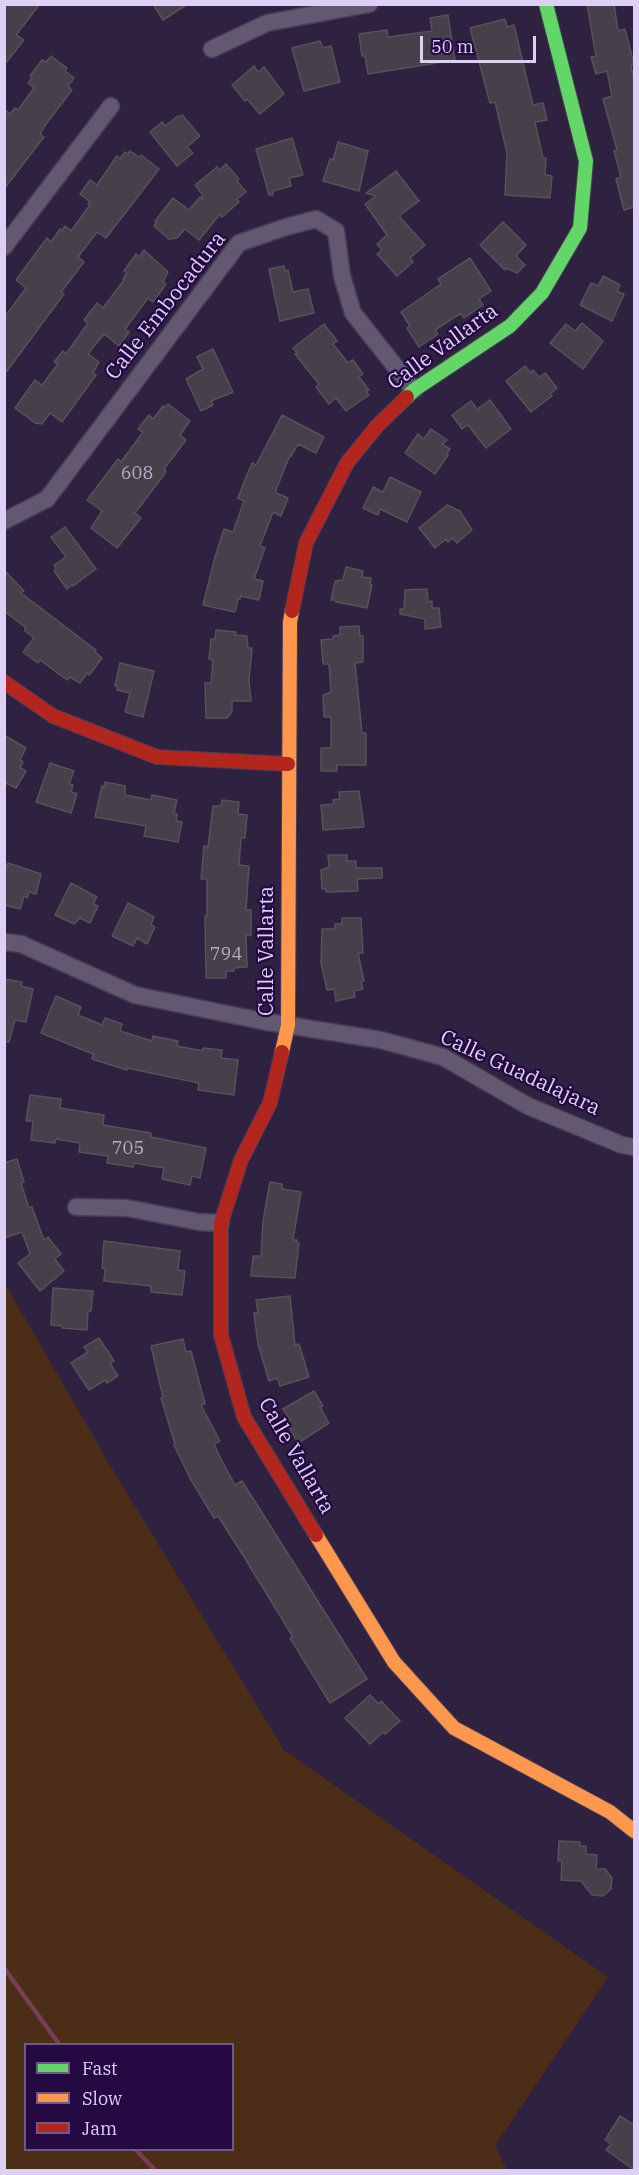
<!DOCTYPE html>
<html>
<head>
<meta charset="utf-8">
<style>
  body { margin:0 }
  #map { position:relative; width:639px; height:2175px; overflow:hidden; background:#2f2241; font-family:"IBM Plex Serif",serif }
  canvas { display:block }
  .frame { position:absolute; inset:0; border:6px solid #dcd0f4; pointer-events:none }
  .legend { position:absolute; left:24px; top:2043px; width:210px; height:108px; box-sizing:border-box; background:#250942; border:2px solid #6e5989; margin:0; padding:8px 10px; list-style:none; font-size:18px; color:#dcd0f4 }
  .legend li { display:flex; align-items:center; gap:12px; height:30px }
  .legend b { width:30px; border:2px solid #6e5989 }
  .scale { position:absolute; left:420px; top:36px; width:116px; height:27px; box-sizing:border-box; border:3px solid #dcd0f4; border-top:0; padding-left:8px; font-size:18px; line-height:21px; white-space:nowrap; color:#dcd0f4; -webkit-text-stroke:4px #250942; paint-order:stroke }
</style>
</head>
<body>
<div id="map">
<canvas width="639" height="2175"></canvas>
<div class="frame"></div>
<ul class="legend">
<li><b style="height:8px;background:#63d668"></b>Fast</li>
<li><b style="height:8px;background:#ff974d"></b>Slow</li>
<li><b style="height:8px;background:#b3261e"></b>Jam</li>
</ul>
<div class="scale">50 m</div>
</div>
<script>
const context = document.querySelector('canvas').getContext('2d');
context.lineJoin = 'round';
function fill(path, color) { context.fillStyle = color; context.fill(path, 'evenodd'); }
const shape = rows => new Path2D(rows.map(r => 'M' + r).join(''));
function strokePath(path, color, width, dash) { context.strokeStyle = color; context.lineWidth = width; context.lineCap = dash ? 'butt' : 'round'; context.setLineDash(dash || []); context.stroke(path); }
function label(font, color, halo, rows, align = 'center') {
  context.font = font + ' "IBM Plex Serif",serif'; context.lineWidth = 4.5; context.setLineDash([]); context.textBaseline = 'middle'; context.strokeStyle = halo; context.fillStyle = color; for (const [text, x, y, turn = 0] of rows) {
    context.save(); context.translate(x, y); context.rotate((+turn || 0) * Math.PI / 180); context.textAlign = isNaN(turn) ? turn : align; if (halo) context.strokeText(text, 0, 0); context.fillText(text, 0, 0); context.restore();
  }
}
const green = shape([
  [4,1282,114,1472,284,1750,608,1977,495,2146,507,2170,5,2170],
  [26,2044,232,2044,232,2150,26,2150]
]);
const stream = shape([
  [4,1968,59,2044],
  [136,2150,155,2170]
]);
const building = shape([
  [4,4,40,4,16,35,24,40,4,65,4,4],
  [153,4,188,4,163,20,153,4],
  [587,4,614,4,618,31,625,29,634,64,631,65,634,81,634,207,624,210,616,179,621,177,614,151,617,150,603,99,612,96,607,71,596,74,591,57,596,56,587,4],
  [448,15,455,60,368,74,365,56,362,56,359,34,387,30,388,37,432,31,430,18,448,15],
  [505,19,507,27,514,25,533,105,543,103,547,120,535,122,543,158,546,158,545,175,552,176,550,198,505,195,507,153,495,102,490,103,470,28,505,19],
  [320,41,323,48,331,46,340,82,304,91,292,48,320,41],
  [51,56,67,68,65,71,74,78,68,86,72,90,46,124,40,134,44,137,4,189,4,109,10,114,15,108,18,110,34,88,28,83,32,78,30,76,42,60,46,62,51,56],
  [254,66,258,72,264,67,284,94,260,114,247,99,245,101,232,85,254,66],
  [182,115,200,136,187,147,193,153,177,166,150,132,162,122,165,126,178,116,179,117,182,115],
  [292,138,303,175,289,178,291,186,273,191,273,195,269,195,256,149,292,138],
  [338,142,368,151,359,191,323,181,330,159,333,160,338,142],
  [130,151,139,157,141,155,159,169,106,238,97,232,78,257,84,262,61,292,64,294,4,375,4,318,26,288,16,280,47,238,51,242,60,229,62,231,65,226,71,231,90,205,88,204,90,202,80,194,90,180,97,185,117,156,120,159,125,152,128,154,130,151],
  [226,164,239,179,237,181,246,192,237,199,239,202,222,217,220,214,199,240,185,229,177,238,169,239,154,226,156,223,155,221,173,198,189,210,200,197,203,200,202,194,195,185,217,167,220,170,226,164],
  [396,171,419,201,399,216,425,245,410,258,413,262,397,276,377,254,382,250,377,244,387,235,365,204,376,196,366,193,396,171],
  [503,222,526,245,516,256,525,265,517,273,506,268,505,270,480,245,503,222],
  [144,250,168,272,163,282,166,284,153,302,148,298,125,329,129,332,119,346,104,334,88,354,99,362,93,373,96,375,62,422,50,413,42,424,35,423,15,408,35,380,42,385,58,364,54,362,63,351,66,354,88,323,84,320,97,303,103,308,124,280,123,279,127,273,124,271,136,254,139,257,144,250],
  [470,258,491,291,479,299,483,305,464,318,461,313,435,330,438,334,419,347,407,328,410,326,401,312,441,284,438,279,470,258],
  [284,266,285,271,288,270,293,292,308,289,314,313,280,321,269,269,284,266],
  [603,276,620,285,617,291,624,294,612,321,580,305,591,283,598,286,603,276],
  [582,323,603,341,583,369,550,343,566,324,575,331,582,323],
  [324,324,337,341,333,344,348,363,353,360,363,374,359,377,369,390,366,391,369,395,346,411,336,398,329,404,316,387,319,384,295,354,297,353,293,348,324,324],
  [213,349,233,392,211,401,213,405,201,411,186,379,203,369,197,357,213,349],
  [525,366,531,373,533,370,539,377,545,373,557,388,550,394,552,396,531,412,506,381,525,366],
  [490,400,511,429,486,448,468,425,462,429,452,415,471,401,477,409,490,400],
  [168,404,190,421,180,435,186,440,164,469,166,471,163,476,135,513,141,518,117,548,91,528,102,511,87,500,118,459,121,462,143,432,138,429,149,415,153,419,163,406,165,407,168,404],
  [282,415,324,437,316,453,298,444,291,456,290,455,276,490,276,493,288,498,281,516,273,512,260,546,265,548,254,579,263,581,259,600,241,596,240,599,238,599,235,612,203,605,215,557,224,529,233,532,244,501,238,498,247,475,252,463,256,465,282,415],
  [431,429,447,440,442,444,450,449,447,453,448,455,435,474,405,453,418,434,424,439,431,429],
  [390,477,421,492,407,522,380,509,378,515,363,508,373,487,383,492,390,477],
  [447,505,460,511,472,530,457,543,453,538,448,542,446,539,435,548,419,528,447,505],
  [65,527,96,569,73,586,72,585,67,589,54,571,56,569,54,565,66,557,51,537,65,527],
  [346,567,363,571,362,577,371,578,370,585,372,585,367,608,336,602,336,600,331,600,335,581,343,580,346,567],
  [4,570,24,591,21,593,96,650,95,652,102,658,89,675,87,673,80,683,70,677,67,680,40,660,38,663,23,652,34,638,25,631,25,627,4,611,4,570],
  [427,589,428,602,432,601,432,608,439,608,441,627,425,629,425,619,400,614,400,609,404,609,405,590,427,589],
  [359,626,360,636,363,636,363,662,355,663,362,733,366,733,366,765,337,765,337,771,321,771,321,748,331,748,331,717,324,717,323,695,331,692,329,664,323,664,321,640,333,639,333,636,340,635,340,627,359,626],
  [216,630,236,632,235,635,247,636,248,648,252,648,249,680,251,701,232,701,232,712,227,718,206,718,205,683,211,683,213,660,209,659,211,639,215,639,216,630],
  [120,663,154,671,143,717,125,712,130,693,117,690,118,687,115,686,120,663],
  [4,735,26,748,20,760,23,762,20,768,26,771,16,788,4,782,4,735],
  [50,763,74,771,69,784,73,785,71,792,77,794,71,813,36,802,50,763],
  [105,782,125,786,125,795,151,800,152,795,177,800,174,813,177,814,176,821,182,822,178,842,144,836,146,826,95,817,102,786,104,787,105,782],
  [359,791,364,827,323,830,321,805,334,804,333,800,340,799,339,792,359,791],
  [222,800,239,802,238,814,247,815,245,838,241,838,239,865,249,866,246,910,251,910,251,935,246,935,247,967,234,968,234,971,226,971,226,978,206,978,205,916,207,916,207,879,201,879,204,846,208,847,213,806,221,806,222,800],
  [328,855,347,855,347,861,356,861,356,868,382,868,382,878,357,879,358,891,326,892,326,889,322,889,321,870,329,867,328,855],
  [8,863,41,874,36,894,29,892,27,898,24,896,20,909,4,905,4,874,8,863],
  [71,883,97,897,93,904,98,906,90,923,80,918,74,924,55,915,71,883],
  [128,903,154,917,151,925,155,927,147,944,137,938,133,946,112,936,128,903],
  [342,918,361,918,363,953,358,953,364,981,361,982,363,989,354,991,355,997,336,1001,334,989,327,990,321,963,322,929,335,929,335,924,342,924,342,918],
  [4,979,22,982,21,986,33,989,26,1022,15,1020,9,1042,4,1042,4,979],
  [56,996,81,1007,78,1015,102,1025,105,1018,122,1024,120,1031,152,1041,153,1036,178,1041,177,1046,203,1051,203,1048,222,1050,221,1058,238,1060,234,1095,198,1090,199,1083,127,1068,127,1070,92,1059,93,1054,41,1033,56,996],
  [30,1095,61,1099,60,1108,104,1115,103,1125,151,1133,151,1137,206,1148,200,1178,192,1176,190,1185,162,1179,164,1168,134,1163,133,1167,107,1163,108,1156,79,1152,80,1143,56,1139,55,1143,31,1140,33,1121,26,1121,30,1095],
  [17,1159,24,1182,21,1183,29,1208,32,1207,44,1240,48,1237,61,1254,55,1259,64,1271,40,1291,18,1263,30,1254,22,1232,4,1238,4,1163,17,1159],
  [270,1182,282,1184,282,1189,301,1192,293,1240,297,1240,297,1243,299,1243,295,1278,251,1276,253,1256,261,1256,263,1221,270,1182],
  [104,1241,180,1251,178,1270,185,1271,182,1295,151,1292,151,1286,104,1281,105,1269,102,1268,104,1241],
  [53,1288,93,1291,91,1311,88,1311,87,1330,62,1328,62,1326,51,1325,53,1288],
  [290,1296,295,1345,299,1344,309,1377,280,1386,277,1378,269,1381,258,1344,254,1313,258,1313,256,1300,290,1296],
  [99,1338,114,1361,110,1363,118,1376,107,1383,105,1380,89,1390,71,1363,88,1352,84,1347,99,1338],
  [183,1339,186,1352,191,1351,205,1404,201,1405,220,1441,214,1444,222,1461,235,1485,242,1481,367,1679,330,1703,290,1638,293,1637,241,1552,218,1516,214,1518,190,1478,174,1445,175,1444,161,1398,163,1397,151,1346,183,1339],
  [314,1391,323,1406,320,1407,329,1423,298,1443,286,1422,290,1420,283,1409,314,1391],
  [370,1695,379,1704,381,1701,400,1721,385,1734,383,1732,370,1744,345,1718,370,1695],
  [559,1841,580,1842,580,1846,586,1846,586,1854,597,1855,596,1869,605,1869,612,1878,611,1889,603,1896,592,1895,581,1881,561,1880,562,1861,558,1861,559,1841],
  [620,2116,634,2125,634,2170,606,2150,611,2144,605,2140,620,2116]
]);
const street = shape([
  [212,49,267,23,369,4],
  [4,247,111,106],
  [4,521,47,499,239,243,286,227,316,219,336,231,342,276,353,313,414,390],
  [4,942,21,944,135,995,262,1021,381,1040,443,1057,528,1106,622,1145,634,1147],
  [76,1207,127,1208,199,1222,221,1223]
]);
const fast = shape([
  [407,397,414,390,510,326,542,293,580,228,586,161,546,4]
]);
const slow = shape([
  [282,1052,288,1025,290,622,292,611],
  [316,1535,394,1662,454,1728,610,1812,634,1831]
]);
const jam = shape([
  [292,611,306,543,347,463,377,426,407,397],
  [4,682,53,716,157,757,288,764],
  [282,1052,270,1103,241,1160,221,1223,221,1335,244,1417,316,1535]
]);
const numberNames = [
  ["608",137,474],
  ["794",226,955],
  ["705",128,1149]
];
const streetNames = [
  ["Calle Embocadura",166,306,-52],
  ["Calle Vallarta",443,347,-36],
  ["Calle Vallarta",267,951,-90],
  ["Calle Guadalajara",520,1073,25],
  ["Calle Vallarta",296,1456,60]
];
fill(green, '#4c2d17');
strokePath(stream, '#773f53', 4.5);
fill(building, '#46404a');
strokePath(building, '#565257', 1.5);
strokePath(street, '#473d57', 19);
strokePath(fast, '#473d57', 16);
strokePath(slow, '#473d57', 16);
strokePath(jam, '#473d57', 16);
strokePath(street, '#625870', 16);
strokePath(fast, '#63d668', 14);
strokePath(slow, '#ff974d', 14);
strokePath(jam, '#b3261e', 14);
label('18px', '#b6acca', null, numberNames);
label('21px', '#dcd0f4', '#250942', streetNames);
</script>
</body>
</html>
